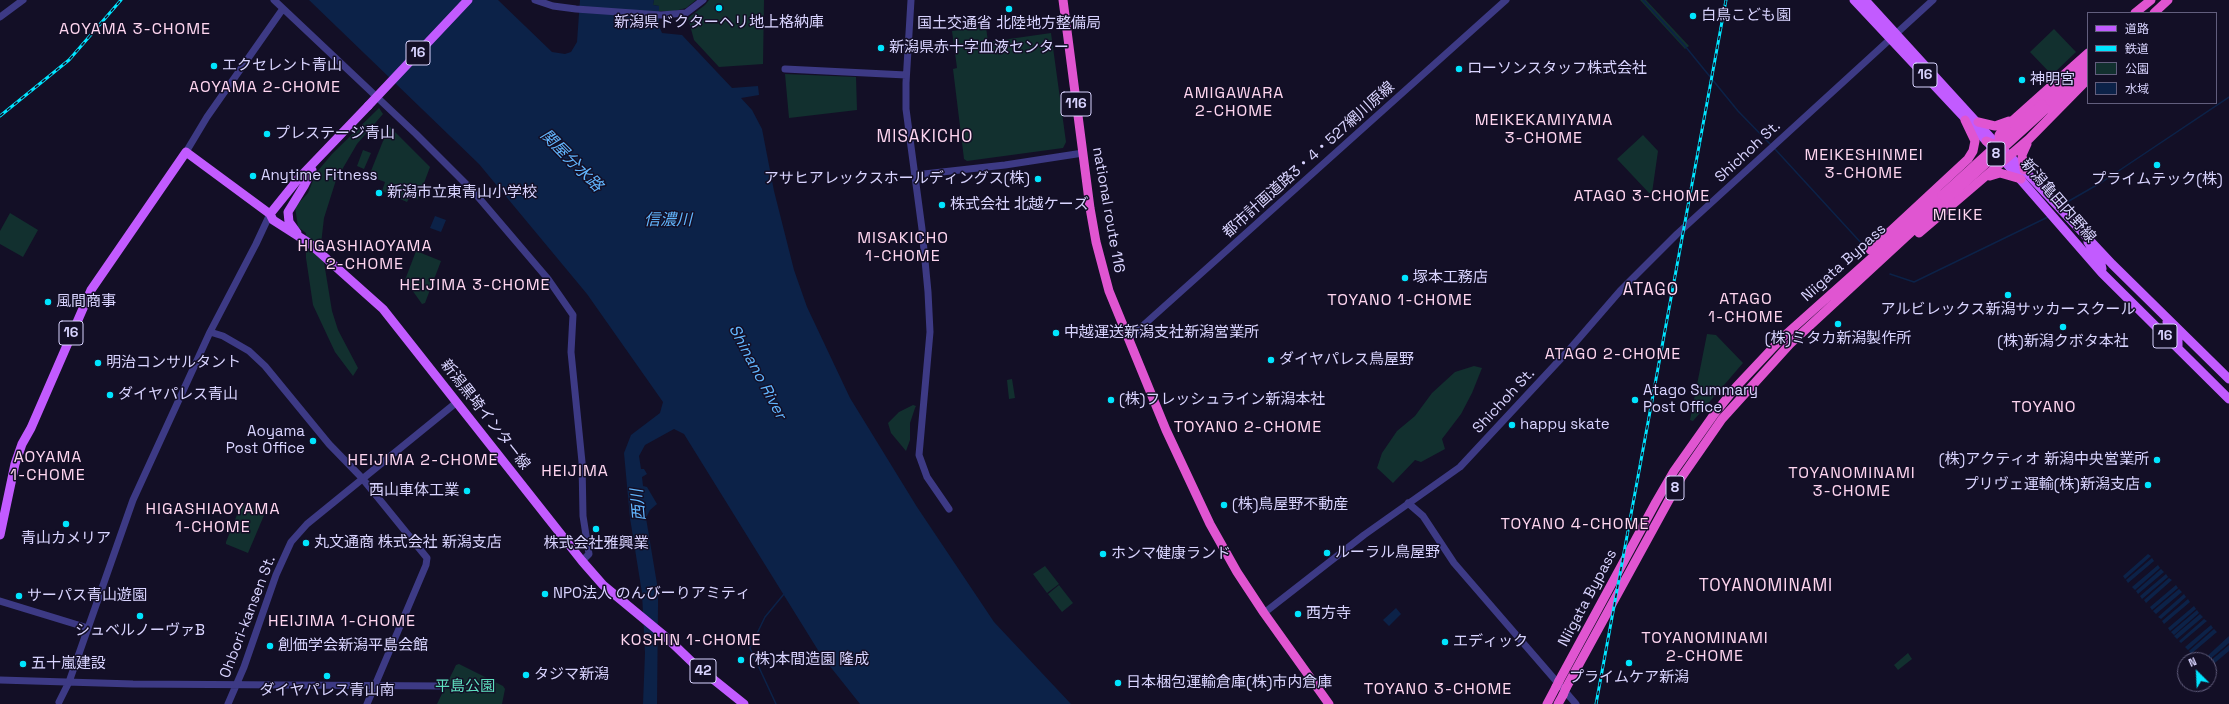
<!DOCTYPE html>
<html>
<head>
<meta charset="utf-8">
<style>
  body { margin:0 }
  #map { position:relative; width:2229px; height:704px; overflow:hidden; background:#130f26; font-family:"Space Grotesk","Noto Sans JP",sans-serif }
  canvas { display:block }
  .legend { position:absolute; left:2087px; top:12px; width:130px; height:92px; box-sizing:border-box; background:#130f26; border:1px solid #625e7d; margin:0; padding:5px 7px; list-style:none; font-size:12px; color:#d9d4ff }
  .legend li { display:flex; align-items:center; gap:8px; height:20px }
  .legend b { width:20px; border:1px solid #625e7d }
  .north { position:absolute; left:2177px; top:652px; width:40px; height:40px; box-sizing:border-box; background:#130f26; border:1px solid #625e7d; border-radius:50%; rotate:336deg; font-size:11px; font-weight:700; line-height:16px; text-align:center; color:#d9d4ff }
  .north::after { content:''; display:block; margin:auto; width:14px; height:18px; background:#00e5ff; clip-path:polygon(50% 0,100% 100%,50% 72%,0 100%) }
</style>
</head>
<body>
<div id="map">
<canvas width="2229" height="704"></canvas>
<ul class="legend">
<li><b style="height:5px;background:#c25bff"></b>道路</li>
<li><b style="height:5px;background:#00e5ff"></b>鉄道</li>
<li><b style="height:11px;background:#12302f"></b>公園</li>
<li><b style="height:11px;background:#0c2248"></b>水域</li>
</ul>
<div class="north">N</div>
</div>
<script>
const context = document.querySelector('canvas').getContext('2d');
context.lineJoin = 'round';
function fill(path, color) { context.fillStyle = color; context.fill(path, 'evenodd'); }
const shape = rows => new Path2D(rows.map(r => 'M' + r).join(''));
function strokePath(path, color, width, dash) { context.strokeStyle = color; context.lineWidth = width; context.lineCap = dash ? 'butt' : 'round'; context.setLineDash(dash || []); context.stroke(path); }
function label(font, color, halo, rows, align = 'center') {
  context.font = font + ' "Space Grotesk","Noto Sans JP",sans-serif'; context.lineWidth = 3; context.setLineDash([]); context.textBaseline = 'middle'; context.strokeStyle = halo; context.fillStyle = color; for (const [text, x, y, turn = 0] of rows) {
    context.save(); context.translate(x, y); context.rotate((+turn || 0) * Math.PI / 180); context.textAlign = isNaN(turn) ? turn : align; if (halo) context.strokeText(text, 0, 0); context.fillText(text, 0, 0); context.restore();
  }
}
const green = shape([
  [654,0,696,0,686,8,675,11,659,11,659,6,653,5],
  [709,0,764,0,763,64,719,67,694,40,688,18,705,5],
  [1640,0,1646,0,1689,46,1685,49],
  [986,27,988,42,1051,33,1066,142,1063,148,967,161,964,159,953,69,957,68,952,31],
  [2054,29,2076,52,2052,75,2030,52],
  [785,74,856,77,857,110,789,118],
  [379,108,383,114,357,144,336,180,324,218,321,244,332,311,338,330,358,368,353,376,335,352,313,305,306,258,306,233,298,227,295,207,308,193,316,173,332,154],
  [389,126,430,167,418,199,410,196,407,202,382,191,385,182,369,176],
  [1643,135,1658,151,1652,193,1649,193,1617,159],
  [363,150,371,153,364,169,357,166],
  [10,213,38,230,23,257,0,244,0,231],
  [416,251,441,261,425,303,422,304,405,280],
  [1707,334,1716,335,1743,363,1693,421,1690,420],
  [1474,366,1482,368,1472,393,1461,414,1442,439,1445,449,1421,462,1415,460,1393,483,1377,468,1382,453,1397,431,1415,416,1432,393,1455,372],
  [1012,379,1015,398,1009,399,1007,380],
  [913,405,916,406,915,408,910,423,910,440,906,451,891,433,888,423,899,412],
  [244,504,264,511,265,513,248,553,226,544,226,542,241,505],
  [1045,566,1059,584,1047,593,1033,574],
  [1059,585,1073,603,1062,612,1048,594],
  [1908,653,1912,659,1898,670,1894,665],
  [459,664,503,686,505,689,502,704,437,704,456,665]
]);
const water = shape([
  [309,0,498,0,552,52,565,54,571,52,577,42,580,0,654,0,653,5,659,6,659,26,662,33,682,35,732,88,758,86,759,95,741,98,752,110,762,129,774,191,794,270,807,307,850,398,917,507,994,622,1071,704,860,704,821,655,684,434,674,429,645,445,639,456,641,469,644,469,647,474,642,477,643,486,647,487,657,504,650,510,646,518,658,590,658,607,657,704,643,704,645,653,642,593,630,518,624,453,631,435,660,413,663,402,587,294,479,164],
  [435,216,446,220,441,232,430,228],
  [2148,554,2151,556,2125,579,2123,576],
  [2152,558,2154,561,2128,583,2126,580],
  [2158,565,2160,568,2135,590,2132,587],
  [2161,569,2164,572,2138,594,2136,591],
  [2166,574,2168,577,2142,599,2140,596],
  [2169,578,2172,580,2146,603,2144,600],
  [2176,585,2178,588,2152,610,2150,607],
  [2179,589,2182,592,2156,614,2153,611],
  [2184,594,2186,597,2161,619,2158,617],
  [2188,599,2190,602,2164,624,2162,621],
  [2194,606,2196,609,2170,631,2168,628],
  [1396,608,1401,614,1389,626,1383,620],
  [2197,610,2199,613,2174,635,2171,632],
  [2200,614,2203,617,2177,639,2174,636],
  [2204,619,2207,621,2181,643,2179,641],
  [2211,625,2213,628,2188,650,2185,647],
  [2214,629,2217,632,2191,654,2189,651],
  [2229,636,2229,643,2209,660,2203,660],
  [2229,645,2229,651,2210,667,2209,662]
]);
const stream = shape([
  [1643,0,1685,46,1738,111,1771,145],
  [1774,148,1863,245],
  [2062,205,2102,182,2229,97],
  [1890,274,1914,282,2048,217],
  [776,704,750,648,765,617,784,594]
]);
const tertiary = shape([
  [274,0,416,134,473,191,548,279,573,315,571,352,582,462,583,516,589,554,582,561],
  [535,0,553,6,576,9,661,15,686,13,703,0],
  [911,0,906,83,906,109,922,229,928,292,930,332,919,455,927,477,949,509],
  [0,17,23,0],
  [785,69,906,75],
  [186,152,207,117,282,10],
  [915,175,1005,165,1083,153],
  [210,332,223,336,249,351,265,366,329,444,362,478,427,558,426,565,367,704],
  [1128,339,1506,0],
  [1408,503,1423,516,1454,563,1576,704],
  [0,601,88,628],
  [1264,613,1364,535,1460,467,1568,351,1620,291,1677,234,1933,0],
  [0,680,133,684,443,686],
  [59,702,69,682,133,500,210,332,256,244,270,214],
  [228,704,244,667,276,575,291,542,307,524,457,402]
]);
const primary = shape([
  [1854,0,1991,146],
  [1865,0,1991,138,2024,170,2112,264,2229,379],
  [2000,156,2102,273,2229,399],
  [270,214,299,178,368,106],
  [297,233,289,222,288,212,304,186,312,170],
  [2088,242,2101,264,2102,269],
  [2167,322,2178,339,2178,348],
  [0,535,15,464,22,444,31,428,91,290,186,152,270,214,273,220,309,243,383,309,582,561,603,585,667,638,693,663,744,704]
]);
const trunk = shape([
  [1063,0,1090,208,1096,242,1109,291,1166,430,1210,524,1237,572,1264,613,1329,704],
  [2135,13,2151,0],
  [2154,13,2168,0],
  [2042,104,2085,64],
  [2046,109,2088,72],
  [1978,122,1995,126,2009,121],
  [1986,141,2004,148],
  [2000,149,1999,135,2003,129,2088,53],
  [2024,170,2022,155,2027,144],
  [1990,176,2000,173,2021,179],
  [1919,233,2029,139,2088,79],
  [1870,250,1968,159,1973,151,1975,141,1965,120],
  [1559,681,1656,502,1674,471,1715,413,1736,387,1783,337,1942,195],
  [1566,688,1681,478,1722,419,1790,344,1946,200],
  [1547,704,1556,687],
  [1558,704,1563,695]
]);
const rail = shape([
  [0,116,69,60,121,0],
  [1596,704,1726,0]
]);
const primaryBridge = shape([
  [368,106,468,0]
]);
const trunkBridge = shape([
  [1942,195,2042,104],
  [1946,200,2046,109],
  [1556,687,1559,681],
  [1563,695,1566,688]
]);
const markers = [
  [719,8,4,"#00e5ff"],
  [1009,9,4,"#00e5ff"],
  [1693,16,4,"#00e5ff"],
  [881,48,4,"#00e5ff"],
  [214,66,4,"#00e5ff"],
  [1459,69,4,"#00e5ff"],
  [2022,80,4,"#00e5ff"],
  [267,134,4,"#00e5ff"],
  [2157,165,4,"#00e5ff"],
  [253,176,4,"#00e5ff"],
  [1038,179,4,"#00e5ff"],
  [379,193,4,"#00e5ff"],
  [942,205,4,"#00e5ff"],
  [1405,278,4,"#00e5ff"],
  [2008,295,4,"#00e5ff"],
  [48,302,4,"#00e5ff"],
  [1838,324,4,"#00e5ff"],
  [2063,327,4,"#00e5ff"],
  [1056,333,4,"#00e5ff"],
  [1271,360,4,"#00e5ff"],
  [98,363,4,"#00e5ff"],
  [110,395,4,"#00e5ff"],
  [1111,400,4,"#00e5ff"],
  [1635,400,4,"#00e5ff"],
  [1512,425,4,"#00e5ff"],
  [313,441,4,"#00e5ff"],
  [2157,460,4,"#00e5ff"],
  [2148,485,4,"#00e5ff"],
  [467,491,4,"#00e5ff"],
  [1224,505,4,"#00e5ff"],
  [66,524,4,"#00e5ff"],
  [596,529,4,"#00e5ff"],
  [306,543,4,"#00e5ff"],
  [1327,553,4,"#00e5ff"],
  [1103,554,4,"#00e5ff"],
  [545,594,4,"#00e5ff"],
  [19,596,4,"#00e5ff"],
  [1298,614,4,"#00e5ff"],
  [140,616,4,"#00e5ff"],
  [1445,642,4,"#00e5ff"],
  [270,646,4,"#00e5ff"],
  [741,660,4,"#00e5ff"],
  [1629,663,4,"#00e5ff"],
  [23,664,4,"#00e5ff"],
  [526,675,4,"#00e5ff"],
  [327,676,4,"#00e5ff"],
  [1118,683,4,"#00e5ff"]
];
const shields = [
  [418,53,24],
  [1925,75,24],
  [1076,104,30],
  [1996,154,18],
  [71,333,24],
  [2165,336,24],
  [1675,488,18],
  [703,671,26]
];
const shieldNames = [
  ["16",418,53],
  ["16",1925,75],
  ["116",1076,104],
  ["8",1996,154],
  ["16",71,333],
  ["16",2165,336],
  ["8",1675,488],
  ["42",703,671]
];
const poiNames = [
  ["白鳥こども園",1701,16],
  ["新潟県ドクターヘリ地上格納庫",719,23,"center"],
  ["国土交通省 北陸地方整備局",1009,24,"center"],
  ["新潟県赤十字血液センター",889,48],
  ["エクセレント青山",222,66],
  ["ローソンスタッフ株式会社",1467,69],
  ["神明宮",2030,80],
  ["プレステージ青山",275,134],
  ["Anytime Fitness",261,176],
  ["アサヒアレックスホールディングス(株)",1030,179,"right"],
  ["プライムテック(株)",2157,180,"center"],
  ["新潟市立東青山小学校",387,193],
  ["株式会社 北越ケーズ",950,205],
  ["塚本工務店",1413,278],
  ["風間商事",56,302],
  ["アルビレックス新潟サッカースクール",2008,310,"center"],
  ["中越運送新潟支社新潟営業所",1064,333],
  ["(株)ミタカ新潟製作所",1838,339,"center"],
  ["(株)新潟クボタ本社",2063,342,"center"],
  ["ダイヤパレス鳥屋野",1279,360],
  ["明治コンサルタント",106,363],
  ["Atago Summary",1643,391],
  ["Post Office",1643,408],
  ["ダイヤパレス青山",118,395],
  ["(株)フレッシュライン新潟本社",1119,400],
  ["happy skate",1520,425],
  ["Aoyama",305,432,"right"],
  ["Post Office",305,449,"right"],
  ["(株)アクティオ 新潟中央営業所",2149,460,"right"],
  ["プリヴェ運輸(株)新潟支店",2140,485,"right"],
  ["西山車体工業",459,491,"right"],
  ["(株)鳥屋野不動産",1232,505],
  ["青山カメリア",66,539,"center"],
  ["丸文通商 株式会社 新潟支店",314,543],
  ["株式会社雅興業",596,544,"center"],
  ["ルーラル鳥屋野",1335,553],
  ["ホンマ健康ランド",1111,554],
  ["NPO法人 のんびーりアミティ",553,594],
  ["サーパス青山遊園",27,596],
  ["西方寺",1306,614],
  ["シュベルノーヴァB",140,631,"center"],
  ["エディック",1453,642],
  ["創価学会新潟平島会館",278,646],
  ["(株)本間造園 隆成",749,660],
  ["五十嵐建設",31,664],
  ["タジマ新潟",534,675],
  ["プライムケア新潟",1629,678,"center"],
  ["日本梱包運輸倉庫(株)市内倉庫",1126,683],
  ["ダイヤパレス青山南",327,691,"center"]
];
const streetNames = [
  ["Shichoh St.",1748,152,-43],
  ["都市計画道路3・4・527網川原線",1309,160,-42],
  ["新潟亀田内野線",2058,201,49],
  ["national route 116",1108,210,80],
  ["Niigata Bypass",1844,263,-42],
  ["Shichoh St.",1504,401,-47],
  ["新潟黒埼インター線",485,415,52],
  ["Niigata Bypass",1588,598,-62],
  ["Ohbori-kansen St.",248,617,-69]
];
const parkNames = [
  ["平島公園",465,687]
];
const neighbourhoodNames = [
  ["AOYAMA 3-CHOME",135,30],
  ["AOYAMA 2-CHOME",265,88],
  ["AMIGAWARA",1234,94],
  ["2-CHOME",1234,112],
  ["MEIKEKAMIYAMA",1544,121],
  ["3-CHOME",1544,139],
  ["MEIKESHINMEI",1864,156],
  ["3-CHOME",1864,174],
  ["ATAGO 3-CHOME",1642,197],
  ["MEIKE",1958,216],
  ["MISAKICHO",903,239],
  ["1-CHOME",903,257],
  ["HIGASHIAOYAMA",365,247],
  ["2-CHOME",365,265],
  ["HEIJIMA 3-CHOME",475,286],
  ["ATAGO",1746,300],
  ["1-CHOME",1746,318],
  ["TOYANO 1-CHOME",1400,301],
  ["ATAGO 2-CHOME",1613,355],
  ["TOYANO",2044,408],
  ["TOYANO 2-CHOME",1248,428],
  ["AOYAMA",48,458],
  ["1-CHOME",48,476],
  ["HEIJIMA 2-CHOME",423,461],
  ["HEIJIMA",575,472],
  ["TOYANOMINAMI",1852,474],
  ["3-CHOME",1852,492],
  ["HIGASHIAOYAMA",213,510],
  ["1-CHOME",213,528],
  ["TOYANO 4-CHOME",1575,525],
  ["HEIJIMA 1-CHOME",342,622],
  ["TOYANOMINAMI",1705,639],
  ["2-CHOME",1705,657],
  ["KOSHIN 1-CHOME",691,641],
  ["TOYANO 3-CHOME",1438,690]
];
const waterNames = [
  ["関屋分水路",571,161,45],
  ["信濃川",668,221],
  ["Shinano River",757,372,62],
  ["西川",639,505,-95]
];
const quarterNames = [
  ["MISAKICHO",925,137],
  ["ATAGO",1651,290],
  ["TOYANOMINAMI",1766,586]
];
fill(green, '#12302f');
fill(water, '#0c2248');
strokePath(stream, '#0c2248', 1.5);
strokePath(tertiary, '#3d3a85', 7);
strokePath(primary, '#c25bff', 9);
strokePath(trunk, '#e055d1', 9);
strokePath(rail, '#00e5ff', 3);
strokePath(rail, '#130f26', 1.5, [4.5]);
strokePath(primaryBridge, '#c25bff', 9);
strokePath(trunkBridge, '#e055d1', 9);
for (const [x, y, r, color] of markers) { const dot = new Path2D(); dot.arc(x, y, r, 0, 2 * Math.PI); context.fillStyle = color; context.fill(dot); strokePath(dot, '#130f26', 1.5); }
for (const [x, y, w] of shields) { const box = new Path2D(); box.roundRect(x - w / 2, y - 12, w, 24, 3); context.fillStyle = '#130f26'; context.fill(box); strokePath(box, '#d9d4ff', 1); }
label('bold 14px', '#d9d4ff', null, shieldNames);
label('15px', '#d9d4ff', '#130f26', poiNames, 'left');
label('15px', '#d9d4ff', '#130f26', streetNames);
label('15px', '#5fe0c0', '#130f26', parkNames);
context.letterSpacing = '1px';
label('16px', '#ffd6f0', '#130f26', neighbourhoodNames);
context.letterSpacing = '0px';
label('italic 16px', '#62b6ff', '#130f26', waterNames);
context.letterSpacing = '1px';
label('17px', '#ffd6f0', '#130f26', quarterNames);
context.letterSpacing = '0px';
</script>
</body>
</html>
